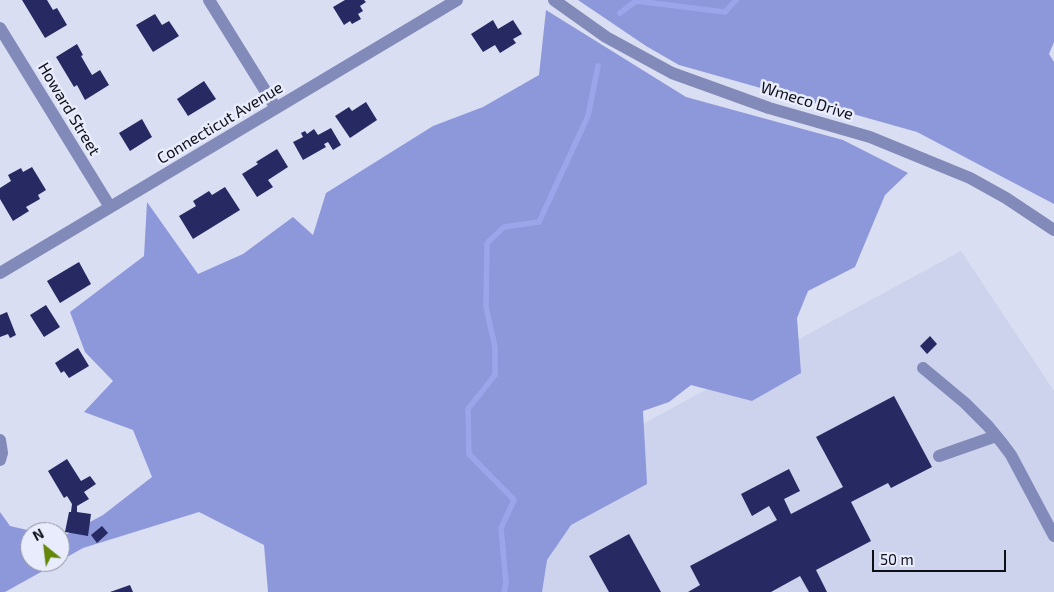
<!DOCTYPE html>
<html>
<head>
<meta charset="utf-8">
<style>
  body { margin:0 }
  #map { position:relative; width:1054px; height:592px; overflow:hidden; background:#dadef2; font-family:"Exo 2",sans-serif }
  canvas { display:block }
  .north { position:absolute; left:20px; top:522px; width:50px; height:50px; box-sizing:border-box; background:#e8ecfc; border:1px solid #9194a0; border-radius:50%; rotate:331deg; font-size:14px; font-weight:700; line-height:20px; text-align:center; color:#0f1017 }
  .north::after { content:''; display:block; margin:auto; width:18px; height:22px; background:#628709; clip-path:polygon(50% 0,100% 100%,50% 72%,0 100%) }
  .scale { position:absolute; left:872px; top:550px; width:134px; height:22px; box-sizing:border-box; border:2px solid #0f1017; border-top:0; padding-left:6px; font-size:15px; line-height:18px; white-space:nowrap; color:#0f1017; -webkit-text-stroke:4px #e8ecfc; paint-order:stroke }
</style>
</head>
<body>
<div id="map">
<canvas width="1054" height="592"></canvas>
<div class="north">N</div>
<div class="scale">50 m</div>
</div>
<script>
const context = document.querySelector('canvas').getContext('2d');
context.lineJoin = 'round';
function fill(path, color) { context.fillStyle = color; context.fill(path, 'evenodd'); }
const shape = rows => new Path2D(rows.map(r => 'M' + r).join(''));
function strokePath(path, color, width, dash) { context.strokeStyle = color; context.lineWidth = width; context.lineCap = dash ? 'butt' : 'round'; context.setLineDash(dash || []); context.stroke(path); }
function label(font, color, halo, rows, align = 'center') {
  context.font = font + ' "Exo 2",sans-serif'; context.lineWidth = 5; context.setLineDash([]); context.textBaseline = 'middle'; context.strokeStyle = halo; context.fillStyle = color; for (const [text, x, y, turn = 0] of rows) {
    context.save(); context.translate(x, y); context.rotate((+turn || 0) * Math.PI / 180); context.textAlign = isNaN(turn) ? turn : align; if (halo) context.strokeText(text, 0, 0); context.fillText(text, 0, 0); context.restore();
  }
}
const built = shape([
  [961,251,1054,391,1054,592,435,592,413,549]
]);
const forest = shape([
  [578,0,1054,0,1054,42,1049,54,1054,62,1054,204,917,132,679,65,646,46],
  [546,10,686,97,843,140,908,173,885,195,855,267,808,291,797,318,801,373,752,401,691,385,669,402,643,411,647,484,571,525,547,560,542,592,268,592,264,545,199,512,83,548,60,561,60,538,103,515,152,477,133,430,84,412,113,381,85,352,70,312,144,256,147,202,198,274,243,254,293,217,313,235,326,193,433,126,483,107,539,75],
  [0,512,10,526,36,532,30,532,30,562,59,562,5,592,0,592]
]);
const stream = shape([
  [620,13,636,1,725,12,736,0],
  [504,592,506,583,501,528,514,500,469,454,468,409,495,375,495,347,486,307,487,243,504,227,539,222,588,116,598,66]
]);
const building = shape([
  [22,0,47,0,53,10,57,8,67,25,45,38],
  [345,0,364,0,366,2,360,6,363,11,358,14,361,19,352,24,350,21,344,25,333,7],
  [155,14,162,25,169,21,179,36,153,52,136,25],
  [493,20,498,29,513,20,522,34,513,39,516,43,500,53,495,45,483,52,471,34],
  [77,44,83,55,81,56,92,75,100,70,109,85,85,100,77,85,74,87,56,57],
  [204,81,216,99,188,116,177,99],
  [366,102,377,120,350,138,335,116,349,107,352,111],
  [142,119,152,137,130,151,119,133],
  [331,128,341,145,333,150,328,142,324,144,326,147,303,160,293,142,303,137,301,133,305,131,307,134,314,129,318,135],
  [277,149,288,167,268,180,273,187,257,197,242,174,258,164,256,162],
  [32,167,46,190,38,195,40,199,26,207,29,211,13,221,0,199,0,188,11,181,8,175,21,168,23,172],
  [225,187,240,210,193,239,179,216,196,206,193,201,209,191,212,195],
  [79,262,91,284,60,303,47,281],
  [46,305,60,327,44,337,30,315],
  [7,312,16,335,10,338,8,334,0,337,0,315],
  [930,336,937,344,927,354,920,346],
  [78,348,89,366,69,378,64,371,61,373,55,363],
  [894,396,932,467,891,488,888,483,851,502,871,541,816,570,827,592,809,592,800,576,771,592,688,592,700,585,690,566,777,520,769,506,752,516,741,494,789,469,800,491,784,499,791,514,843,487,816,437],
  [67,459,81,481,90,476,96,484,84,492,89,499,77,506,77,512,91,514,88,536,65,532,69,512,71,512,72,504,67,496,64,498,48,471],
  [102,526,108,533,97,543,91,535],
  [629,534,661,592,609,592,589,556],
  [130,585,133,592,110,592]
]);
const minor = shape([
  [209,0,276,108],
  [554,0,606,37,672,73,769,108,870,137,970,178,1006,198,1054,230],
  [0,28,110,207],
  [0,273,457,0],
  [923,368,965,403,988,426,1002,443,1011,455,1054,536],
  [0,440,2,453,0,460],
  [939,456,996,436]
]);
const streetNames = [
  ["Wmeco Drive",807,101,17],
  ["Howard Street",69,109,59],
  ["Connecticut Avenue",220,123,-31]
];
fill(built, '#cdd2ed');
fill(forest, '#8d98db');
strokePath(stream, '#9ba6ea', 5.5);
fill(building, '#262962');
strokePath(minor, '#818ab9', 12);
label('16px', '#0f1017', '#e8ecfc', streetNames);
</script>
</body>
</html>
